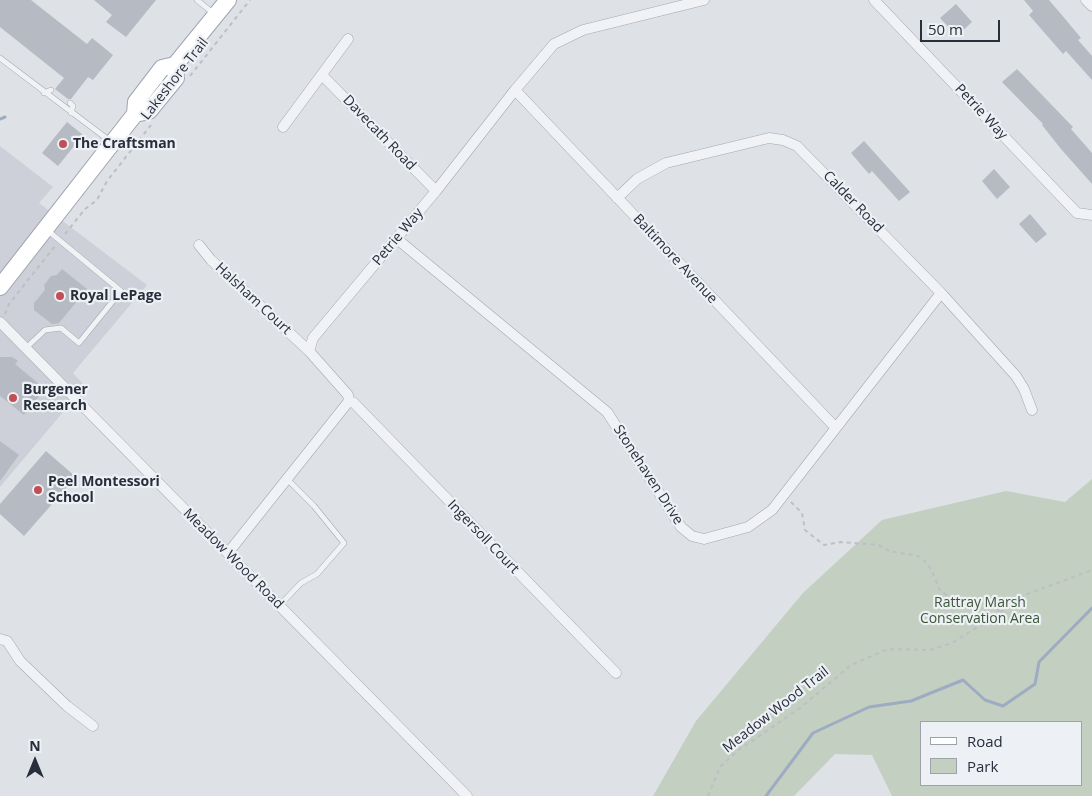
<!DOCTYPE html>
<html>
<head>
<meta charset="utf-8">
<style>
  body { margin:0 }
  #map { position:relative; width:1092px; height:796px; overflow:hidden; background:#dee1e6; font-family:"Open Sans",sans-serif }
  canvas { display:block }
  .legend { position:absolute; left:920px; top:721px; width:162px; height:65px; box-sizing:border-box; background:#edf0f4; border:1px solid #9fa2aa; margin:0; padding:6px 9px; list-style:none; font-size:15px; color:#292e3c }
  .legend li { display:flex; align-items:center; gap:10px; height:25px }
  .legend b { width:25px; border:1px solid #9fa2aa }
  .north { position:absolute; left:10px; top:736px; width:50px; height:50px; -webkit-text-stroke:4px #edf0f4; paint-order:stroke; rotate:0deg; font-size:14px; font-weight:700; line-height:20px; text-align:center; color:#292e3c }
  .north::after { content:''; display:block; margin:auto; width:18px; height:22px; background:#292e3c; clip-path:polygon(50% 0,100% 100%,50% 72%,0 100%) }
  .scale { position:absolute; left:920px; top:20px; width:80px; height:22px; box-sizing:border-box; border:2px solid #292e3c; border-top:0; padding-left:6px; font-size:15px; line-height:18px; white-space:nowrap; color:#292e3c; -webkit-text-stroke:4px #edf0f4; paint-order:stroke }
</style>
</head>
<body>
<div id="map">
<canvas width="1092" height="796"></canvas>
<ul class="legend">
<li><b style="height:6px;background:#fff"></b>Road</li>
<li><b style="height:14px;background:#c3cfc0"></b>Park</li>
</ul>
<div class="north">N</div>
<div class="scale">50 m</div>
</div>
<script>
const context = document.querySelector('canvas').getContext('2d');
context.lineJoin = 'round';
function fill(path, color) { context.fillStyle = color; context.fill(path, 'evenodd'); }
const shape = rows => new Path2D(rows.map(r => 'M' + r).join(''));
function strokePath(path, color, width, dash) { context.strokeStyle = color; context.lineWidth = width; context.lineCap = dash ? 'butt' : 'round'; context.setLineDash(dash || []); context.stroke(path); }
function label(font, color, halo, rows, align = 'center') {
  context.font = font + ' "Open Sans",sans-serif'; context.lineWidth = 4.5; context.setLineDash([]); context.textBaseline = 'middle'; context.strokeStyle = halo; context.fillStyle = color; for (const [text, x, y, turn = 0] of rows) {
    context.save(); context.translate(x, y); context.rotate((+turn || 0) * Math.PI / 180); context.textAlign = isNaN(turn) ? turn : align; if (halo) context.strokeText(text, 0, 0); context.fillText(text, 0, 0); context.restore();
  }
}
const built = shape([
  [0,146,53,187,39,203,147,285,73,373,85,386,0,487]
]);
const green = shape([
  [1092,479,1092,796,892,796,872,755,835,754,794,796,653,796,696,721,803,593,882,520,1006,491,1065,502],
  [921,722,1081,722,1081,785,921,785]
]);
const stream = shape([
  [0,119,5,117],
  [766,796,813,733,869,707,911,701,963,680,985,700,1003,706,1035,684,1039,662,1092,608]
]);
const building = shape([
  [0,0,31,0,87,44,92,38,113,55,93,80,88,77,71,99,68,99,55,89,64,78,0,27],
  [94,0,156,0,126,37,106,22,112,15],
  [1024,0,1049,0,1061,14,1081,38,1078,40,1092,56,1092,80,1066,51,1063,54,1029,15,1033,11],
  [956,4,972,22,957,36,940,18],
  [1017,69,1073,127,1071,129,1092,153,1092,184,1061,149,1042,125,1043,124,1002,82],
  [67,122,83,135,58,166,42,153],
  [864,141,910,192,899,201,872,171,869,174,851,153],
  [994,169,1010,187,997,199,982,181],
  [1030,214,1047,234,1036,243,1019,224],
  [62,269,87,289,59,323,52,324,34,310,34,303,45,290,44,285,51,276,57,275],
  [0,357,12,357,18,361,15,364,45,389,24,415,0,396],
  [0,441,19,455,0,481],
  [46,451,76,477,24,536,0,514,0,504]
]);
const path = shape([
  [190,76,250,0],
  [65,234,85,209,97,200,107,181,151,125],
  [5,314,9,304,55,246],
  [791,502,802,513,805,530,824,545,841,542,879,545,889,551,918,556,928,564,932,571,940,591,954,599,990,605,1001,612],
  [708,796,720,767,736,752,800,708,851,665,888,649,930,650,952,643,1001,612,1022,596,1092,570]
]);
const service = shape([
  [197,0,213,13],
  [0,58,110,141],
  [44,93,51,90],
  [70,103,73,106,71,113],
  [26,348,45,330,61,328,79,343,121,291,47,230],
  [279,606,301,583,317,574,344,543,314,506,287,479]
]);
const minor = shape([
  [874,0,1077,213,1092,215],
  [1086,0,1092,6],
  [322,75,436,191],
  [515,90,835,427],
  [283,127,348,39],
  [617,198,637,179,666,163,769,138,783,140,797,146,941,293,1016,376,1024,389,1032,410],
  [397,239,607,412,681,527,692,536,704,539,748,527,772,510,941,293],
  [199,245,211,260,309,351],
  [0,322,467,796],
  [349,401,354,403,616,673],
  [228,553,349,401,348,395,309,351,313,338,436,191,515,90,554,44,583,30,704,0],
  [0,639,7,641,20,661,67,706,93,726]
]);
const primary = shape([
  [135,114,149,111,176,78,175,65],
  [0,287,135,114,136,102,162,68,175,65,228,0]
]);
const markers = [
  [63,144,5,"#c04f56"],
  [60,296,5,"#c04f56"],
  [13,398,5,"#c04f56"],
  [38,490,5,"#c04f56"]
];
const streetNames = [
  ["Lakeshore Trail",175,79,-52],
  ["Petrie Way",981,112,47],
  ["Davecath Road",379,133,46],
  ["Calder Road",853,202,46],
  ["Petrie Way",398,237,-50],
  ["Baltimore Avenue",675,259,47],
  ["Halsham Court",253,299,43],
  ["Stonehaven Drive",648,475,57],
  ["Ingersoll Court",483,537,46],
  ["Meadow Wood Road",233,559,45],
  ["Meadow Wood Trail",776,710,-38]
];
const poiNames = [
  ["The Craftsman",73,144],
  ["Royal LePage",70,296],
  ["Burgener",23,390],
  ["Research",23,406],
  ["Peel Montessori",48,482],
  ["School",48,498]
];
const parkNames = [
  ["Rattray Marsh",980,603],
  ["Conservation Area",980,619]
];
fill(built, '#cdd0d8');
fill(green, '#c3cfc0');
strokePath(stream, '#9dacc3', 3);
fill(building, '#b6bac2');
strokePath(service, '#a4a8b0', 6);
strokePath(minor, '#a4a8b0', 11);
strokePath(primary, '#9fa4b1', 18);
strokePath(path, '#bdbfc5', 2, [4, 4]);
strokePath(service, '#f1f2f5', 5);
strokePath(minor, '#f1f2f5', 10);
strokePath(primary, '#fff', 16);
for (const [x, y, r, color] of markers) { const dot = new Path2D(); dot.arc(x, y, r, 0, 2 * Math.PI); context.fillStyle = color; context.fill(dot); strokePath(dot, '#edf0f4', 2); }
label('14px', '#292e3c', '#edf0f4', streetNames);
label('bold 14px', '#292e3c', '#edf0f4', poiNames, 'left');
label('14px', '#3b5638', '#edf0f4', parkNames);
</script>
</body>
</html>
